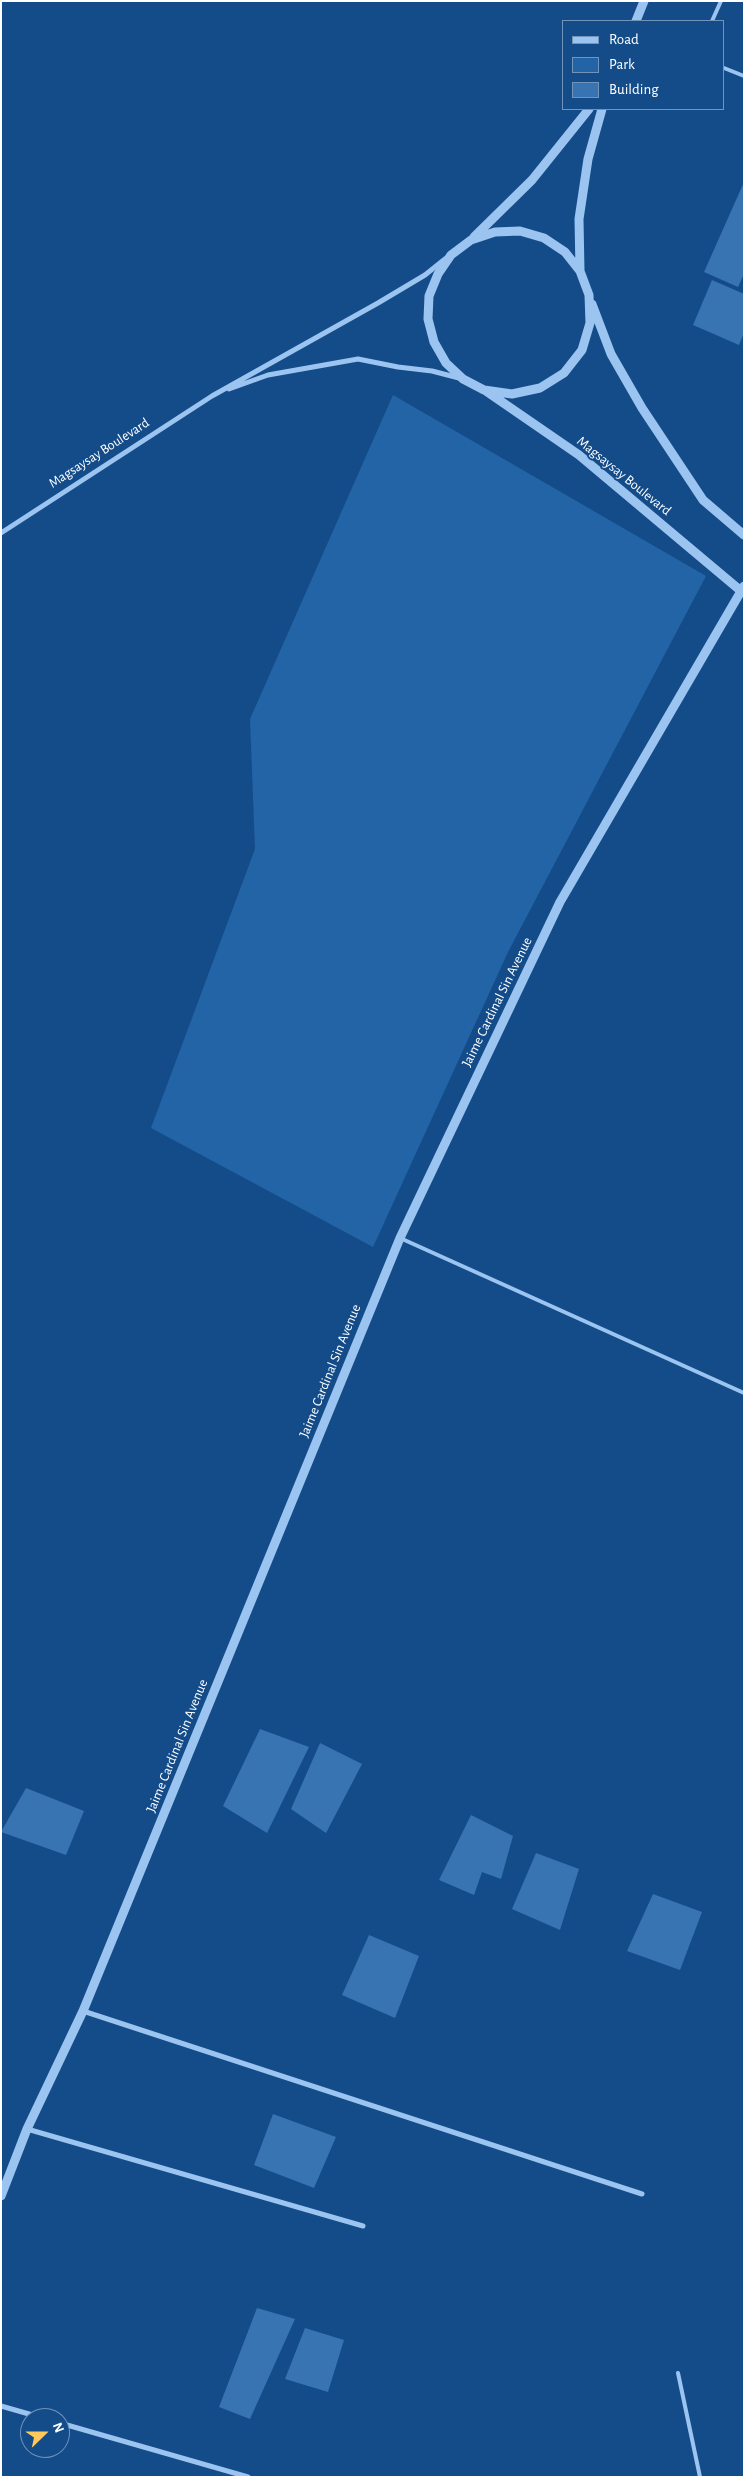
<!DOCTYPE html>
<html>
<head>
<meta charset="utf-8">
<style>
  body { margin:0 }
  #map { position:relative; width:745px; height:2478px; overflow:hidden; background:#144c8a; font-family:"Alegreya Sans",sans-serif }
  canvas { display:block }
  .frame { position:absolute; inset:0; border:2px solid #fff; pointer-events:none }
  .legend { position:absolute; left:562px; top:20px; width:162px; height:90px; box-sizing:border-box; background:#144c8a; border:1px solid #7294b9; margin:0; padding:6px 9px; list-style:none; font-size:15px; color:#fff }
  .legend li { display:flex; align-items:center; gap:10px; height:25px }
  .legend b { width:25px; border:1px solid #7294b9 }
  .north { position:absolute; left:20px; top:2408px; width:50px; height:50px; box-sizing:border-box; background:#144c8a; border:1px solid #7294b9; border-radius:50%; rotate:68deg; font-size:14px; font-weight:700; line-height:20px; text-align:center; color:#fff }
  .north::after { content:''; display:block; margin:auto; width:18px; height:22px; background:#ffc85a; clip-path:polygon(50% 0,100% 100%,50% 72%,0 100%) }
</style>
</head>
<body>
<div id="map">
<canvas width="745" height="2478"></canvas>
<div class="frame"></div>
<ul class="legend">
<li><b style="height:6px;background:#9bc5f0"></b>Road</li>
<li><b style="height:14px;background:#2364a7"></b>Park</li>
<li><b style="height:14px;background:#3874b2"></b>Building</li>
</ul>
<div class="north">N</div>
</div>
<script>
const context = document.querySelector('canvas').getContext('2d');
context.lineJoin = 'round';
function fill(path, color) { context.fillStyle = color; context.fill(path, 'evenodd'); }
const shape = rows => new Path2D(rows.map(r => 'M' + r).join(''));
function strokePath(path, color, width, dash) { context.strokeStyle = color; context.lineWidth = width; context.lineCap = dash ? 'butt' : 'round'; context.setLineDash(dash || []); context.stroke(path); }
function label(font, color, halo, rows, align = 'center') {
  context.font = font + ' "Alegreya Sans",sans-serif'; context.lineWidth = 4; context.setLineDash([]); context.textBaseline = 'middle'; context.strokeStyle = halo; context.fillStyle = color; for (const [text, x, y, turn = 0] of rows) {
    context.save(); context.translate(x, y); context.rotate((+turn || 0) * Math.PI / 180); context.textAlign = isNaN(turn) ? turn : align; if (halo) context.strokeText(text, 0, 0); context.fillText(text, 0, 0); context.restore();
  }
}
const green = shape([
  [393,395,706,576,508,952,373,1247,151,1128,255,849,250,719]
]);
const building = shape([
  [744,182,744,274,738,287,704,272],
  [712,280,744,294,744,333,739,345,693,325],
  [260,1729,309,1747,267,1833,223,1806],
  [320,1743,362,1764,326,1833,291,1809],
  [26,1788,84,1811,66,1855,1,1832],
  [471,1815,513,1836,501,1879,482,1872,474,1895,439,1880],
  [536,1853,579,1869,560,1930,512,1909],
  [653,1894,702,1912,680,1970,627,1951],
  [369,1935,419,1956,395,2018,342,1995],
  [273,2114,336,2137,314,2188,254,2165],
  [257,2308,295,2319,250,2419,219,2407],
  [305,2328,344,2340,328,2392,285,2379]
]);
const service = shape([
  [712,21,721,1],
  [724,68,744,76],
  [400,1238,744,1393],
  [678,2373,700,2477]
]);
const minor = shape([
  [229,389,268,375,358,359,398,367,432,371,459,378],
  [1,533,212,396,378,303,425,275,445,259],
  [83,2011,642,2194],
  [27,2129,363,2226],
  [1,2406,43,2418],
  [60,2423,248,2477]
]);
const tertiary = shape([
  [636,21,644,1],
  [474,237,532,180,589,109],
  [580,271,565,252,544,238,520,231,495,232,471,240,451,255,438,274,429,296,428,319,434,342,446,363,463,379,484,390,512,394,540,388,564,373,582,350,590,323,589,295,580,271,579,219,588,159,602,109],
  [592,304,611,354,642,408,703,500,744,535],
  [486,391,579,455,741,591],
  [1,2196,27,2129,83,2011,400,1238,560,902,744,586]
]);
const streetNames = [
  ["Magsaysay Boulevard",99,453,-33],
  ["Magsaysay Boulevard",624,476,39],
  ["Jaime Cardinal Sin Avenue",497,1002,-64],
  ["Jaime Cardinal Sin Avenue",330,1371,-68],
  ["Jaime Cardinal Sin Avenue",177,1746,-68]
];
fill(green, '#2364a7');
fill(building, '#3874b2');
strokePath(service, '#9bc5f0', 4);
strokePath(minor, '#9bc5f0', 5);
strokePath(tertiary, '#9bc5f0', 9);
label('14px', '#fff', '#144c8a', streetNames);
</script>
</body>
</html>
